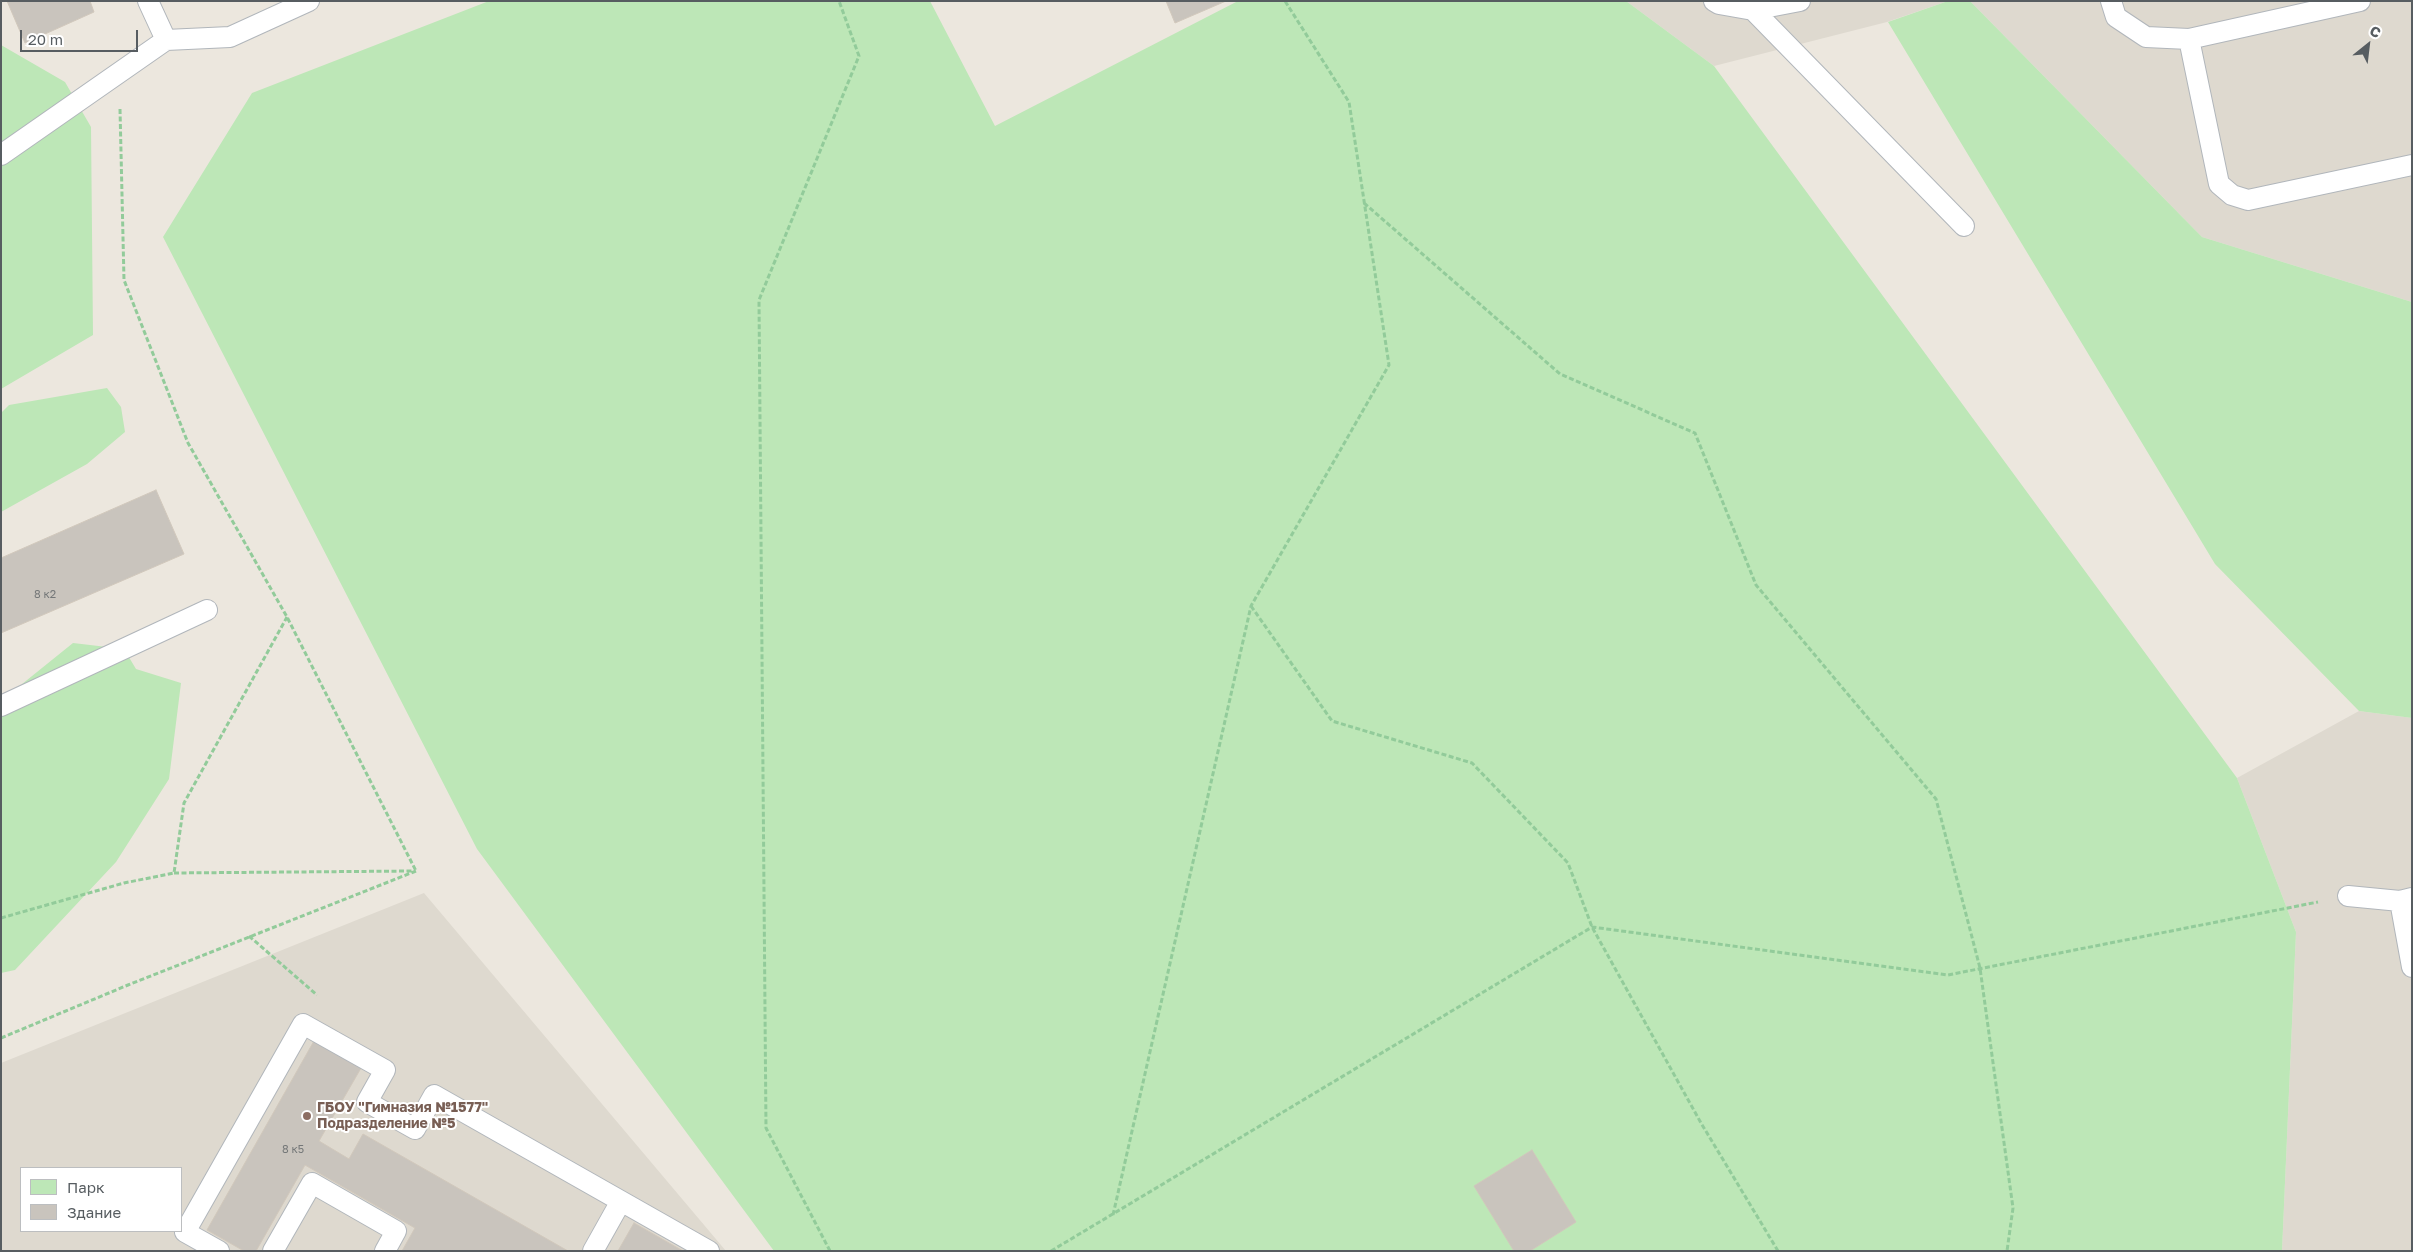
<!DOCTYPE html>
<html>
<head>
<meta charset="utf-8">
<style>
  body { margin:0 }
  #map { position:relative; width:2413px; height:1252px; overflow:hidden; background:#ece7de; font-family:"Golos Text",sans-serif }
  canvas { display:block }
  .frame { position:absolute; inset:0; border:2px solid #575d61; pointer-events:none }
  .legend { position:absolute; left:20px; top:1167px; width:162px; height:65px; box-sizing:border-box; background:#fff; border:1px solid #bcbec0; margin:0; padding:6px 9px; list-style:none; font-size:15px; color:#575d61 }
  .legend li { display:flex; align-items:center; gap:10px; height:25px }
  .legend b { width:25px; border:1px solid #bcbec0 }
  .north { position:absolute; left:2343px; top:20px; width:50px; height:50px; -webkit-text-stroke:4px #fff; paint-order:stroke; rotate:29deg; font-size:14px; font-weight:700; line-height:20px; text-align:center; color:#575d61 }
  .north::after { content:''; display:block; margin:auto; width:18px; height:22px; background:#575d61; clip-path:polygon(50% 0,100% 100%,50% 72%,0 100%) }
  .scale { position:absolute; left:20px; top:30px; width:118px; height:22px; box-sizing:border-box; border:2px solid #575d61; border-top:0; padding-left:6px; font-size:15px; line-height:18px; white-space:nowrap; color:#575d61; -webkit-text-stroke:4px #fff; paint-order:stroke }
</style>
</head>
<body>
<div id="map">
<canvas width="2413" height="1252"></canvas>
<div class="frame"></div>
<ul class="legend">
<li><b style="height:14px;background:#bde7b7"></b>Парк</li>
<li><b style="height:14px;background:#c9c4bd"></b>Здание</li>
</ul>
<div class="north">С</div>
<div class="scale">20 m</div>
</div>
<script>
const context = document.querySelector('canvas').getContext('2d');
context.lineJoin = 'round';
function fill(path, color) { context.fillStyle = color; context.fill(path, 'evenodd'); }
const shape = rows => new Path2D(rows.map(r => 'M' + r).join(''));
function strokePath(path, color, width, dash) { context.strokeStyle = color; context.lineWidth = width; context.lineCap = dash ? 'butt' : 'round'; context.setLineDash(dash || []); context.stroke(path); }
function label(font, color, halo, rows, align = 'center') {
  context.font = font + ' "Golos Text",sans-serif'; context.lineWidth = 4; context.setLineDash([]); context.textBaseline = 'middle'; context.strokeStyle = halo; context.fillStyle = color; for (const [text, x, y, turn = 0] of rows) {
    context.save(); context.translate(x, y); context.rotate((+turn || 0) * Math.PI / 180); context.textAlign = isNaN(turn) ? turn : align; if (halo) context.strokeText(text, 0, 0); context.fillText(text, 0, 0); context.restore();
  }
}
const education = shape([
  [1626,1,1948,1,1887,22,1714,66],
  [1970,1,2412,1,2412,302,2202,237],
  [2359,711,2412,718,2412,1251,2282,1251,2296,932,2237,778],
  [424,893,726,1251,1,1251,1,1063],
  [21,1168,181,1168,181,1231,21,1231]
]);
const green = shape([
  [489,1,930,1,995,126,1238,1,1626,1,1714,66,2237,778,2296,932,2282,1251,774,1251,477,849,163,237,252,93],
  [1948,1,1970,1,2202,237,2412,302,2412,718,2359,711,2215,564,1888,22],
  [1,45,65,82,91,127,93,335,1,389],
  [107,388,121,407,125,432,87,464,1,512,1,413,9,405],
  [73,643,124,649,136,669,181,683,169,779,116,862,15,970,1,973,1,701]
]);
const building = shape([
  [7,1,90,1,94,12,25,43,7,1],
  [1166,1,1226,1,1175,23,1166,1],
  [156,490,184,554,1,633,1,558,156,490],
  [314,1041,361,1068,319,1141,349,1159,363,1134,568,1251,402,1251,415,1228,305,1165,256,1251,244,1251,207,1230,314,1041],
  [1532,1150,1576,1222,1530,1251,1514,1251,1474,1186,1532,1150],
  [634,1223,683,1251,618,1251,634,1223]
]);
const path = shape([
  [120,109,124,280,188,443,287,617,416,871],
  [1364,203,1560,374,1695,433,1756,585,1936,799,1980,968,2013,1208,2007,1251],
  [1251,606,1332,721,1472,763,1568,863,1592,927,1701,1123,1778,1251],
  [174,873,412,871],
  [1,918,124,883,174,873,184,803,287,617],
  [249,936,317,995],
  [1,1038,128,985,416,871],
  [1113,1215,1251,606,1389,365,1349,102,1285,1],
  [830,1251,766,1128,759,300,859,56,839,1],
  [1051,1251,1592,927,1948,975,2318,902]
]);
const service = shape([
  [148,1,166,40],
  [1714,1,1719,4,1753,10,1800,1],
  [2111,1,2116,17,2146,37,2189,39,2360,1],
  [1753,10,1964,226],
  [2189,39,2219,184,2232,195,2248,200,2412,165],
  [1,155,166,40,230,37,309,1],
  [1,706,207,610],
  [2348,896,2400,901,2412,898],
  [2400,901,2412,967],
  [219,1251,185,1232,303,1024,385,1070,367,1102,415,1129,434,1095,709,1251],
  [273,1251,312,1183,396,1231,385,1251],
  [593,1251,621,1201]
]);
const markers = [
  [307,1116,5,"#8d6e63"]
];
const numberNames = [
  ["8 к2",45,595],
  ["8 к5",293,1150]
];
const educationNames = [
  ["ГБОУ \"Гимназия №1577\"",317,1108],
  ["Подразделение №5",317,1124]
];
fill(education, '#ded9cf');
fill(green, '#bde7b7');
fill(building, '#c9c4bd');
strokePath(building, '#d1c8bc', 1);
strokePath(service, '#b1b6bb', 22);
strokePath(path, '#92cb9a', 3, [5, 2.5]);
strokePath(service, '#fff', 20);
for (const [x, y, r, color] of markers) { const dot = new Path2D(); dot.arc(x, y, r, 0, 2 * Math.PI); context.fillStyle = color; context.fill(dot); strokePath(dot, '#fff', 2); }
label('11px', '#747778', null, numberNames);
label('bold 14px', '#785e54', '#fff', educationNames, 'left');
</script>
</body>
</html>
